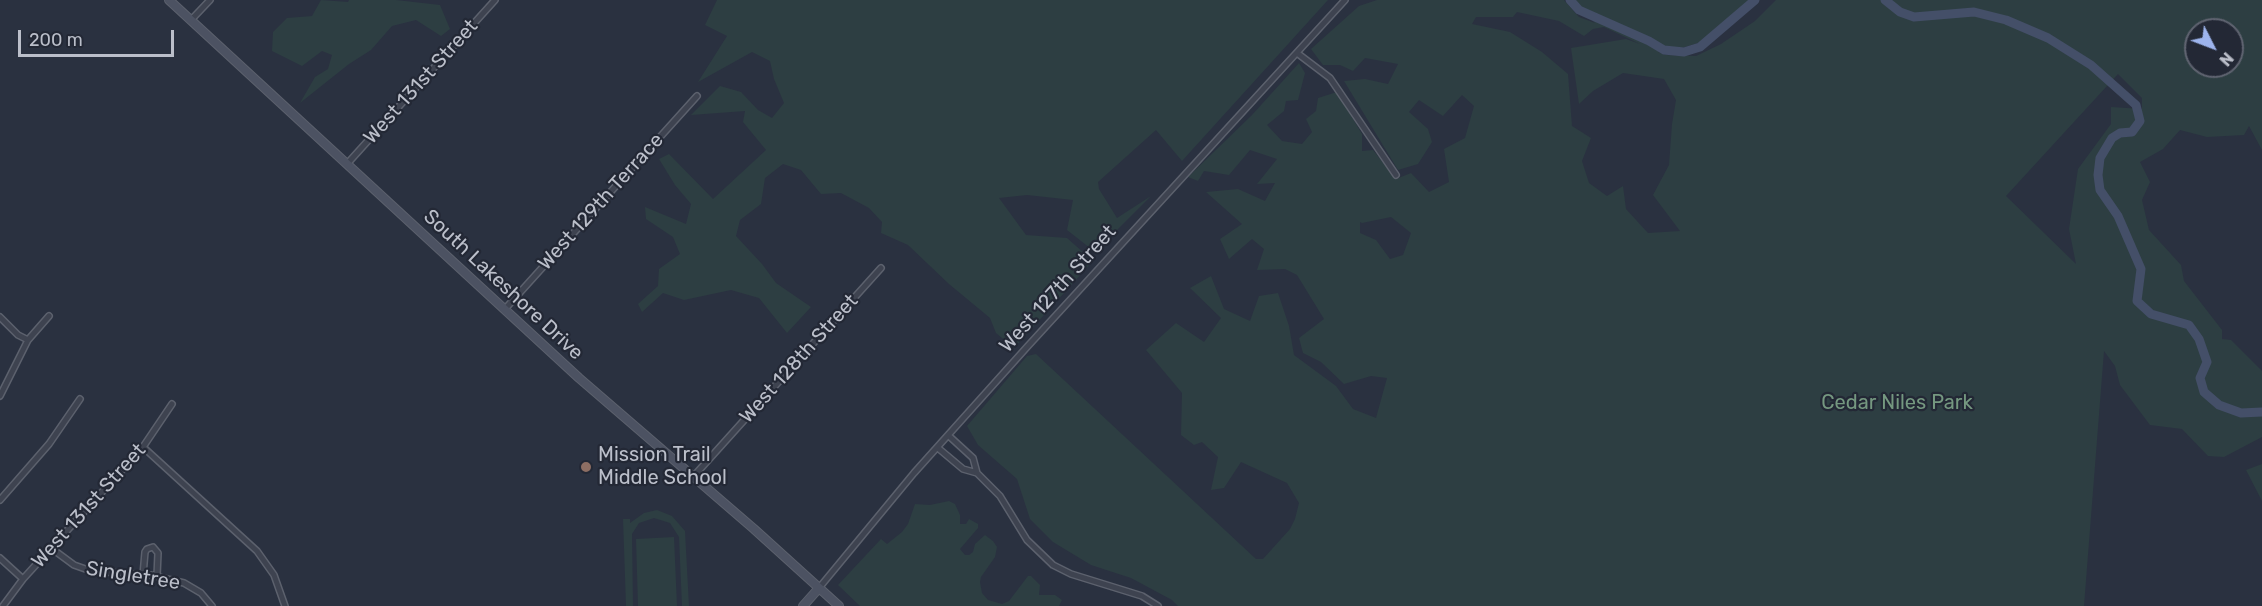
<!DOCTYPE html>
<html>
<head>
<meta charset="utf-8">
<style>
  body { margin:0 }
  #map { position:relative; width:2262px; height:606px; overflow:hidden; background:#2a3140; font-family:Rubik,sans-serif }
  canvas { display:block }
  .north { position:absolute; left:2184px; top:18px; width:60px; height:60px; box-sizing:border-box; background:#232835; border:2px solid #606471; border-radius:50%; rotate:132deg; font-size:16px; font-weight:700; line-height:24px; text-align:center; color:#bbbfca }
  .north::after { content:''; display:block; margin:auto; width:21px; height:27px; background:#9db4ed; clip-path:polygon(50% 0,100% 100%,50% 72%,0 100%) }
  .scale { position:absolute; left:18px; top:30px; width:156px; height:27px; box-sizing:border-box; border:3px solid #bbbfca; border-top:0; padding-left:8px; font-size:18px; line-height:21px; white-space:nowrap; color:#bbbfca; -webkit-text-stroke:4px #232835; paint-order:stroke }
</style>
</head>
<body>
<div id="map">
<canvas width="2262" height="606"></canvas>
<div class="north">N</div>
<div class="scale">200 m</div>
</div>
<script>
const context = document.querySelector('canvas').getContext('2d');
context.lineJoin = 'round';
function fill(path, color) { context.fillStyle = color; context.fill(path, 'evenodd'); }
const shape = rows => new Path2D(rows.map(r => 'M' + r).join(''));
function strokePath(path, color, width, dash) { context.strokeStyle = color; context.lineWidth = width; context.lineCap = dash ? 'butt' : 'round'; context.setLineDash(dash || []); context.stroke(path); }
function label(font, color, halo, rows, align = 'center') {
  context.font = font + ' Rubik,sans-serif'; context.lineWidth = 4.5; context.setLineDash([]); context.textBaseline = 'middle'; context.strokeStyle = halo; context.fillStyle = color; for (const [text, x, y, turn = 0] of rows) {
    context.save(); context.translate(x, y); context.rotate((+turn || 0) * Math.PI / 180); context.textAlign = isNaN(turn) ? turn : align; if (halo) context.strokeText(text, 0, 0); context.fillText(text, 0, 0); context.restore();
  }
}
const green = shape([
  [321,0,348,2,349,0,396,0,440,5,450,29,441,36,416,20,392,26,371,50,349,64,300,103,315,77,328,69,332,55,322,51,302,66,272,51,273,32,287,18,312,16],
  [717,0,1328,0,1182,161,1156,130,1098,182,1099,189,1117,218,1151,196,1095,252,1067,230,1073,200,1027,195,999,198,1026,235,1067,238,1093,261,1014,348,996,333,990,318,949,284,908,245,881,233,882,222,869,208,841,193,821,194,801,170,783,164,765,178,761,204,740,220,736,236,762,264,776,283,811,307,787,333,759,298,731,290,684,300,663,293,642,312,638,304,658,286,659,269,680,254,673,237,646,219,645,207,686,224,691,204,675,185,659,159,669,154,713,199,766,150,743,122,745,111,691,115,720,86,741,92,758,110,772,118,784,103,774,79,770,61,752,52,698,82,727,36,705,25],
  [1377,0,1564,0,1579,17,1595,23,1570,0,1750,0,1704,41,1679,49,1674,47,1658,52,1666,55,1696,56,1721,44,1755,21,1776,0,2262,0,2262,150,2249,126,2244,135,2207,137,2180,130,2163,149,2140,162,2150,182,2142,200,2149,230,2181,265,2184,281,2222,330,2222,339,2231,340,2262,371,2262,437,2224,457,2208,456,2182,429,2150,425,2120,385,2115,366,2104,351,2084,606,1178,606,1172,600,1131,578,1091,565,1053,542,1030,519,1017,479,978,445,967,426,1027,356,1036,354,1256,559,1263,559,1290,529,1295,519,1299,503,1287,483,1241,462,1224,488,1211,490,1218,457,1202,442,1194,445,1181,435,1182,393,1146,350,1176,323,1204,342,1221,318,1190,288,1211,276,1224,309,1250,321,1259,296,1278,293,1289,326,1294,355,1336,386,1353,409,1376,418,1387,378,1371,376,1344,384,1321,362,1303,353,1299,338,1324,319,1297,275,1285,269,1257,270,1264,249,1252,239,1229,259,1220,239,1242,224,1206,192,1238,189,1265,201,1275,183,1257,184,1277,159,1250,150,1229,175,1204,171,1198,181,1188,177,1252,115,1299,63,1305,73,1298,100,1286,101,1284,111,1267,125,1282,141,1302,144,1312,132,1306,119,1316,111,1318,98,1337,92,1362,134,1362,151,1373,150,1396,179,1411,173,1429,192,1449,182,1444,149,1465,138,1474,106,1462,95,1443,116,1419,100,1409,112,1428,129,1432,142,1418,164,1398,170,1344,81,1365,79,1388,84,1398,64,1365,58,1353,71,1340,65,1323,65,1311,49,1359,6],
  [1517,12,1559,21,1584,36,1593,29,1604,27,1640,44,1626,39,1571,48,1579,104,1593,91,1623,73,1664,79,1676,100,1672,124,1669,165,1653,195,1680,231,1648,233,1626,209,1623,186,1607,196,1589,183,1582,161,1591,138,1572,126,1568,74,1542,52,1510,32,1472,24,1476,17,1513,17],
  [2196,30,2232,30,2232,66,2196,66],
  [2118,74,2142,98,2142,109,2111,107,2111,124,2078,169,2069,229,2076,264,2006,196],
  [1391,217,1411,233,1403,255,1390,259,1376,240,1360,233,1360,222,1362,223],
  [2262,464,2262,501,2246,470],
  [949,501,955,504,960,515,960,524,966,524,969,519,978,524,978,528,960,549,965,555,969,555,973,552,975,544,985,535,993,541,997,547,995,557,981,577,980,582,982,593,988,600,1002,604,1009,601,1028,576,1031,576,1040,585,1039,595,1055,595,1062,600,1059,606,860,606,838,585,881,539,887,544,902,532,908,524,915,504,930,505],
  [657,510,672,516,685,531,689,606,682,606,679,537,670,523,654,518,639,523,632,534,633,606,626,606,623,519,630,519,630,523,644,513],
  [674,537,677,606,638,606,636,539]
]);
const river = shape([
  [1570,0,1579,10,1649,41,1664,50,1684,52,1700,47,1755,0],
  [1885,0,1900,12,1914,17,1974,12,2006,20,2048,38,2091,65,2136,105,2140,121,2132,132,2120,133,2112,138,2100,158,2098,175,2100,190,2118,216,2141,269,2137,301,2151,314,2189,325,2199,339,2207,362,2200,378,2204,392,2219,405,2241,413,2262,412]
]);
const street = shape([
  [191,20,210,0],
  [1297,53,1330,78,1396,175],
  [347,164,495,0],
  [505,309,697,96],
  [0,317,18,335,28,340],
  [0,396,28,340,49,316],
  [143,447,257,551,274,575,285,606],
  [938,448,963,469,977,473,973,458,949,436],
  [977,473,1000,496,1027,540,1053,565,1071,574,1142,596,1158,606],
  [693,477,881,268],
  [0,500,49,444,80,399],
  [51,548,74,565,91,571,150,575,184,583,201,593,212,606],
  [0,558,23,579],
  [143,575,145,552,147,549,153,547,158,553,157,576],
  [819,588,914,473,1027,347,1345,0],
  [3,606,23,579,143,447,172,404]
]);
const secondary = shape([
  [169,0,579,378,754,529,839,606],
  [803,606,819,588]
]);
const markers = [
  [586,467,6,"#8d6e63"]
];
const streetNames = [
  ["West 131st Street",421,82,-48],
  ["West 129th Terrace",601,202,-48],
  ["South Lakeshore Drive",503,285,43],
  ["West 127th Street",1058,289,-48],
  ["West 128th Street",799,359,-48],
  ["West 131st Street",89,506,-48],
  ["Singletree",133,576,9]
];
const parkNames = [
  ["Cedar Niles Park",1897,403]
];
const poiNames = [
  ["Mission Trail",598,455],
  ["Middle School",598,478]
];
fill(green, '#2d3e42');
strokePath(river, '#444f68', 9);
strokePath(street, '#5c616d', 8);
strokePath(secondary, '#5c616d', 10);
strokePath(street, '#3e4350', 5);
strokePath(secondary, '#4c5262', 8);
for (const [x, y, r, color] of markers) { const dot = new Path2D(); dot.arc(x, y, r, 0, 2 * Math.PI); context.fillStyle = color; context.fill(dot); strokePath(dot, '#232835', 2); }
label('20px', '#bbbfca', '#232835', streetNames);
label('20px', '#759880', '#232835', parkNames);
label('20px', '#bbbfca', '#232835', poiNames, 'left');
</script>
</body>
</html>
